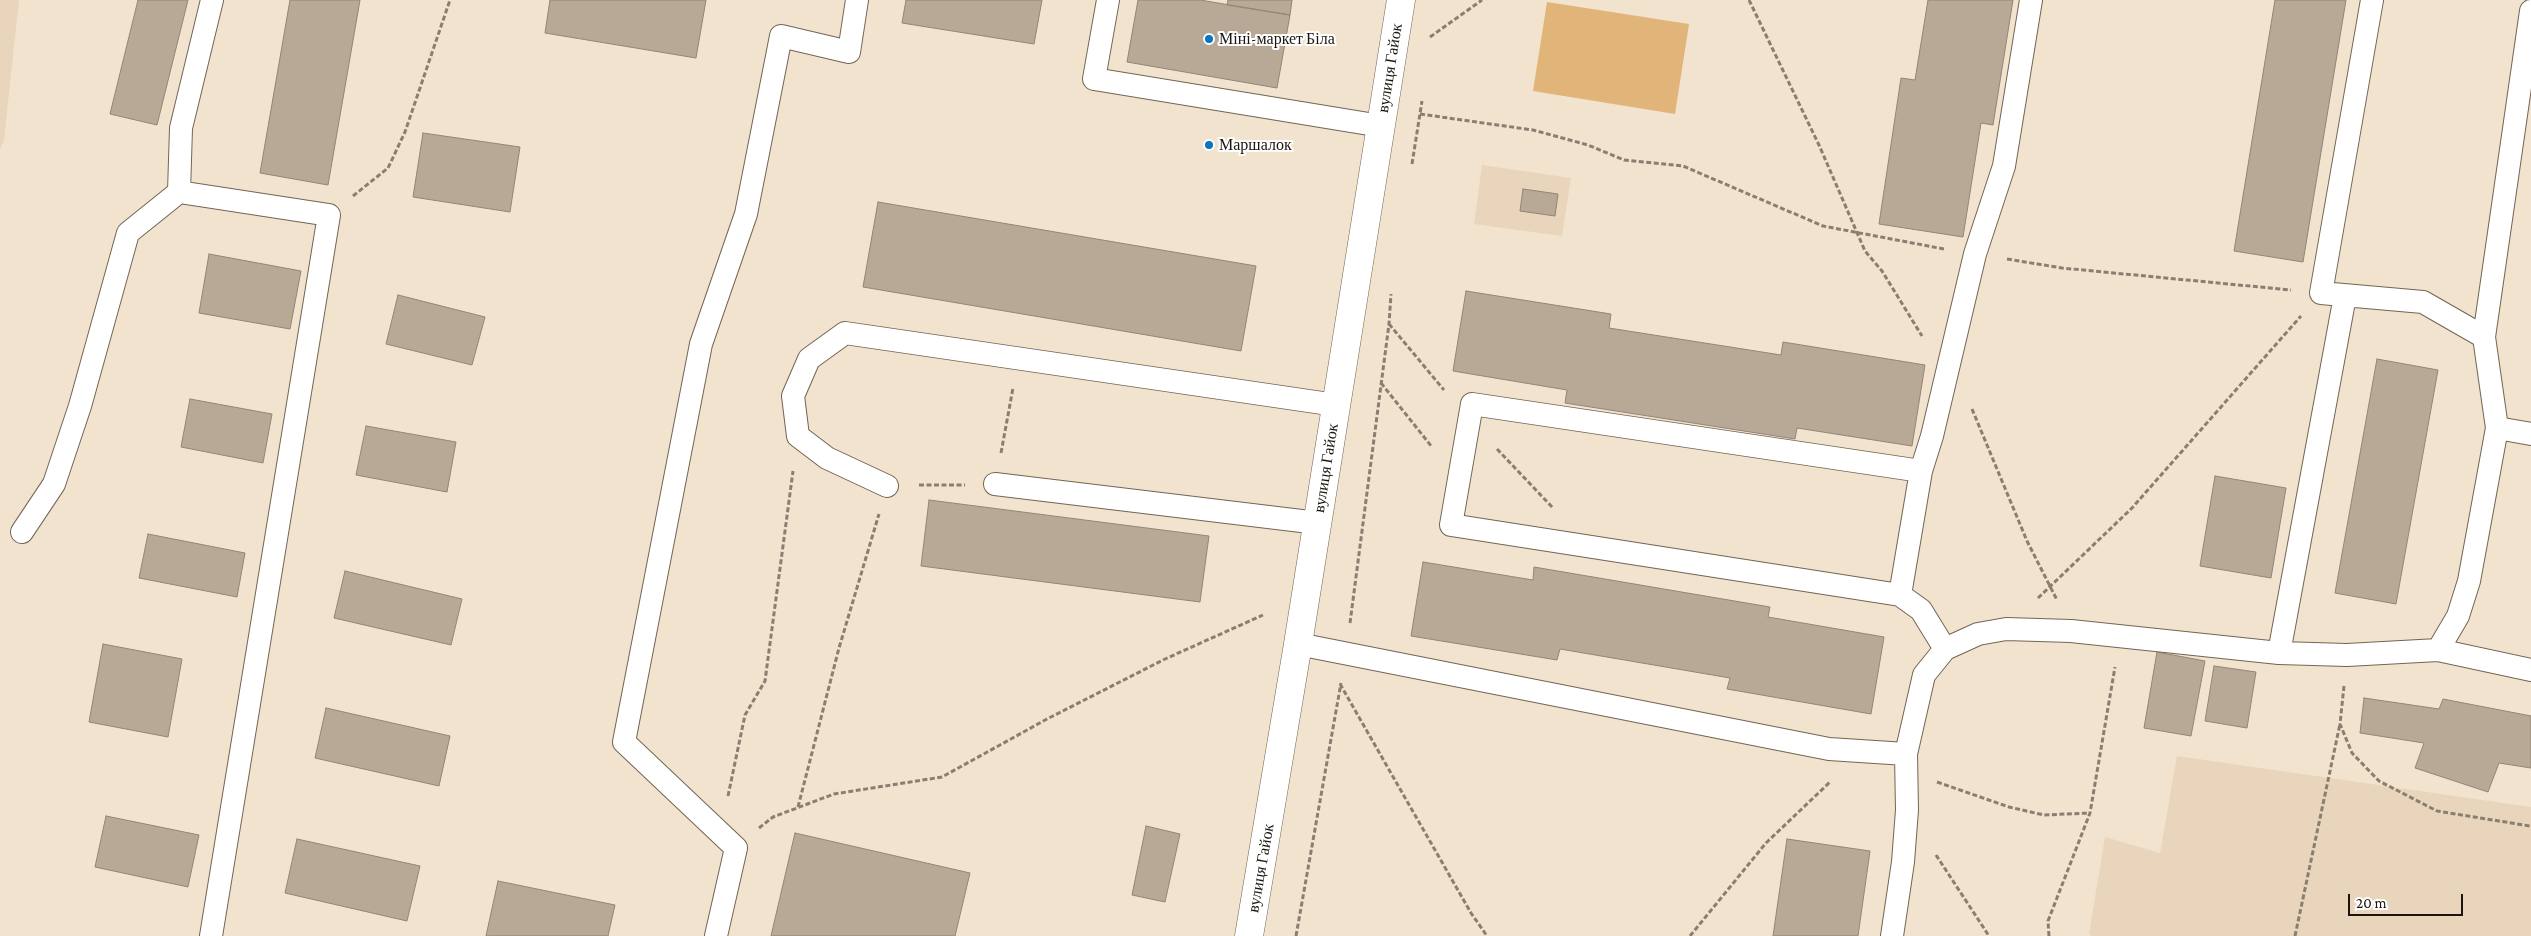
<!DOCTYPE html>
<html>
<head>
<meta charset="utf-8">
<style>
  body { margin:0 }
  #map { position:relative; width:2531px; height:936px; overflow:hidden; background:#f2e3cf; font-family:"Crimson Pro",serif }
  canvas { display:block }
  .scale { position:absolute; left:2348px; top:894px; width:115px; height:22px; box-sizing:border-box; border:2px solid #1a150e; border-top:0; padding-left:6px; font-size:15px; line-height:18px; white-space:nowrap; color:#1a150e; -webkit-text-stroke:4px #fff; paint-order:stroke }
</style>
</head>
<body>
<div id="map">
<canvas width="2531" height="936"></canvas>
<div class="scale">20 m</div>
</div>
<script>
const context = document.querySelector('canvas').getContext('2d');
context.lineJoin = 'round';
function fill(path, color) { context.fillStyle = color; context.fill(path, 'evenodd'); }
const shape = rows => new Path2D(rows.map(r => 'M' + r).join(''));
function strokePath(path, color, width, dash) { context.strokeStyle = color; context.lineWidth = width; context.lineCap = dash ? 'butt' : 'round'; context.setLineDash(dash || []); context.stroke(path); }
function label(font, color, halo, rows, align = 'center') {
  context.font = font + ' "Crimson Pro",serif'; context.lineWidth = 4; context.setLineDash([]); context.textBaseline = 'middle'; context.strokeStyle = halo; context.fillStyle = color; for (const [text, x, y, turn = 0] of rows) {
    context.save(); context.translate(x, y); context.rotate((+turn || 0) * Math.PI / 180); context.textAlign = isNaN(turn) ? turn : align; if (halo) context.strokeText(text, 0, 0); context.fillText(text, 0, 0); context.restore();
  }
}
const built = shape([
  [0,0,19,0,4,140,0,149],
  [1482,165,1571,178,1562,236,1474,224],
  [2177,756,2531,807,2531,936,2091,936,2089,934,2105,837,2160,853]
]);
const green = shape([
  [1547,2,1689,24,1675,114,1533,91]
]);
const building = shape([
  [138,0,188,0,157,125,110,114,138,0],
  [290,0,360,0,328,185,260,173,290,0],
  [550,0,706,0,696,58,545,33,550,0],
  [906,0,1042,0,1034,44,902,23,906,0],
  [1138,0,1200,0,1290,15,1277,88,1127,62,1138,0],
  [1228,0,1292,0,1290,15,1227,5,1228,0],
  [1928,0,2013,0,1993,125,1981,123,1963,237,1879,224,1901,78,1915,80,1928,0],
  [2275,0,2346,0,2303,262,2234,251,2275,0],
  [423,133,520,147,510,212,413,197,423,133],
  [1523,189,1558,194,1555,216,1520,211,1523,189],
  [878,202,1256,266,1241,351,863,287,878,202],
  [209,254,301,271,290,329,199,313,209,254],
  [1466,291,1611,314,1609,328,1781,355,1783,342,1925,365,1912,446,1797,428,1795,439,1565,403,1567,390,1453,371,1466,291],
  [398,295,485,317,472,365,386,344,398,295],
  [2377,359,2438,370,2396,604,2335,593,2377,359],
  [190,399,272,414,263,463,181,447,190,399],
  [366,426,456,442,447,492,356,475,366,426],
  [2215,476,2286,488,2271,578,2200,566,2215,476],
  [929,500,1209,536,1200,602,921,566,929,500],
  [148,534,245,553,237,597,139,578,148,534],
  [1423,562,1533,580,1534,567,1770,607,1768,617,1884,637,1871,714,1727,689,1730,678,1560,649,1557,660,1411,636,1423,562],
  [345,571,462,599,451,645,334,618,345,571],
  [103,644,182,659,168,737,89,722,103,644],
  [2157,652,2205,661,2191,736,2144,728,2157,652],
  [2214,666,2256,672,2247,728,2205,721,2214,666],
  [2364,698,2439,709,2443,699,2531,716,2531,768,2499,763,2488,792,2415,768,2424,743,2360,733,2364,698],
  [326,708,450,736,439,786,315,758,326,708],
  [106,816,199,835,188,887,95,867,106,816],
  [1146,826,1180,834,1165,902,1132,895,1146,826],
  [795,833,970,873,955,936,771,936,795,833],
  [297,839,420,866,407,921,285,893,297,839],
  [1787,839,1870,851,1858,936,1773,936,1787,839],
  [498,881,615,905,608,936,486,936,498,881]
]);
const path = shape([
  [1749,0,1819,145,1865,251,1882,271,1922,336],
  [1430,37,1482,0],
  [1420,114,1533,130,1588,145,1624,160,1683,166,1823,226,1944,249],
  [1412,164,1422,101],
  [353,196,388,168,405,132,450,0],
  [2007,259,2062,268,2291,290],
  [1389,324,1444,390],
  [1381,383,1432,447],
  [1972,409,2027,541,2057,600],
  [1497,449,1553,508],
  [1001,453,1013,388],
  [919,485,965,485],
  [2038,598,2132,508,2301,316],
  [1350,623,1389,324,1391,294],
  [1340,684,1471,913,1487,936],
  [2344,686,2340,724,2352,753,2379,781,2437,811,2530,826],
  [1937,782,2009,807,2044,815,2090,813],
  [728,796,745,715,765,681,793,471],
  [798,807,839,648,879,514],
  [759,828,773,817,834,794,942,777,1047,719,1165,659,1263,615],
  [1936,855,1989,936],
  [1296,936,1341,683],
  [1690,936,1766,843,1830,782],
  [2049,936,2048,921,2090,813,2115,667],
  [2295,936,2340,724]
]);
const service = shape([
  [1108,0,1094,79,1381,126],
  [2372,0,2321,293,2423,302,2484,337,2531,11],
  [179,192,181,128,212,0],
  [2497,428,2531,434],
  [1921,471,1472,404,1451,525,1900,595,1921,610,1945,649],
  [995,484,1318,523],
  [887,486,827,458,798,436,793,396,809,359,845,333,1336,405],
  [22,532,54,484,80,406,128,233,179,192,329,215,211,936],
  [1900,595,1921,471,1932,436,1975,254,2004,166,2031,0],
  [1298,644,1829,749,1906,754,1924,675,1945,649,1978,634,2006,629,2071,631,2279,653,2347,655,2438,650,2458,616,2469,581,2497,428,2484,337],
  [2438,650,2531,670],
  [2279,653,2345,296],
  [716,936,736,848,624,742,701,344,746,214,781,36,849,52,857,0],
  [1892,936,1903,862,1907,810,1906,754]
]);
const minor = shape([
  [1249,936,1298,644,1401,0]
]);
const markers = [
  [1209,39,5,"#0976c1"],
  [1209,145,5,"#0976c1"]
];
const poiNames = [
  ["Міні-маркет Біла",1219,39],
  ["Маршалок",1219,145]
];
const streetNames = [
  ["вулиця Гайок",1390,68,-81],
  ["вулиця Гайок",1326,468,-81],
  ["вулиця Гайок",1261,868,-80]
];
fill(built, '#e9d5bb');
fill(green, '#e1b579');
fill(building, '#b7a996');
strokePath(building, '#938573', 1);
strokePath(service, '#736554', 24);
strokePath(minor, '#736554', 29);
strokePath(path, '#897f71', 3, [5, 2.5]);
strokePath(service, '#fff', 22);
strokePath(minor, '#fff', 28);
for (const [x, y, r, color] of markers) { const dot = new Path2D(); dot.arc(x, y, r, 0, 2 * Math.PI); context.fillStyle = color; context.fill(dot); strokePath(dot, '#fff', 2); }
label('16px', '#1a150e', '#fff', poiNames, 'left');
label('16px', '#1a150e', '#fff', streetNames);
</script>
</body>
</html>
